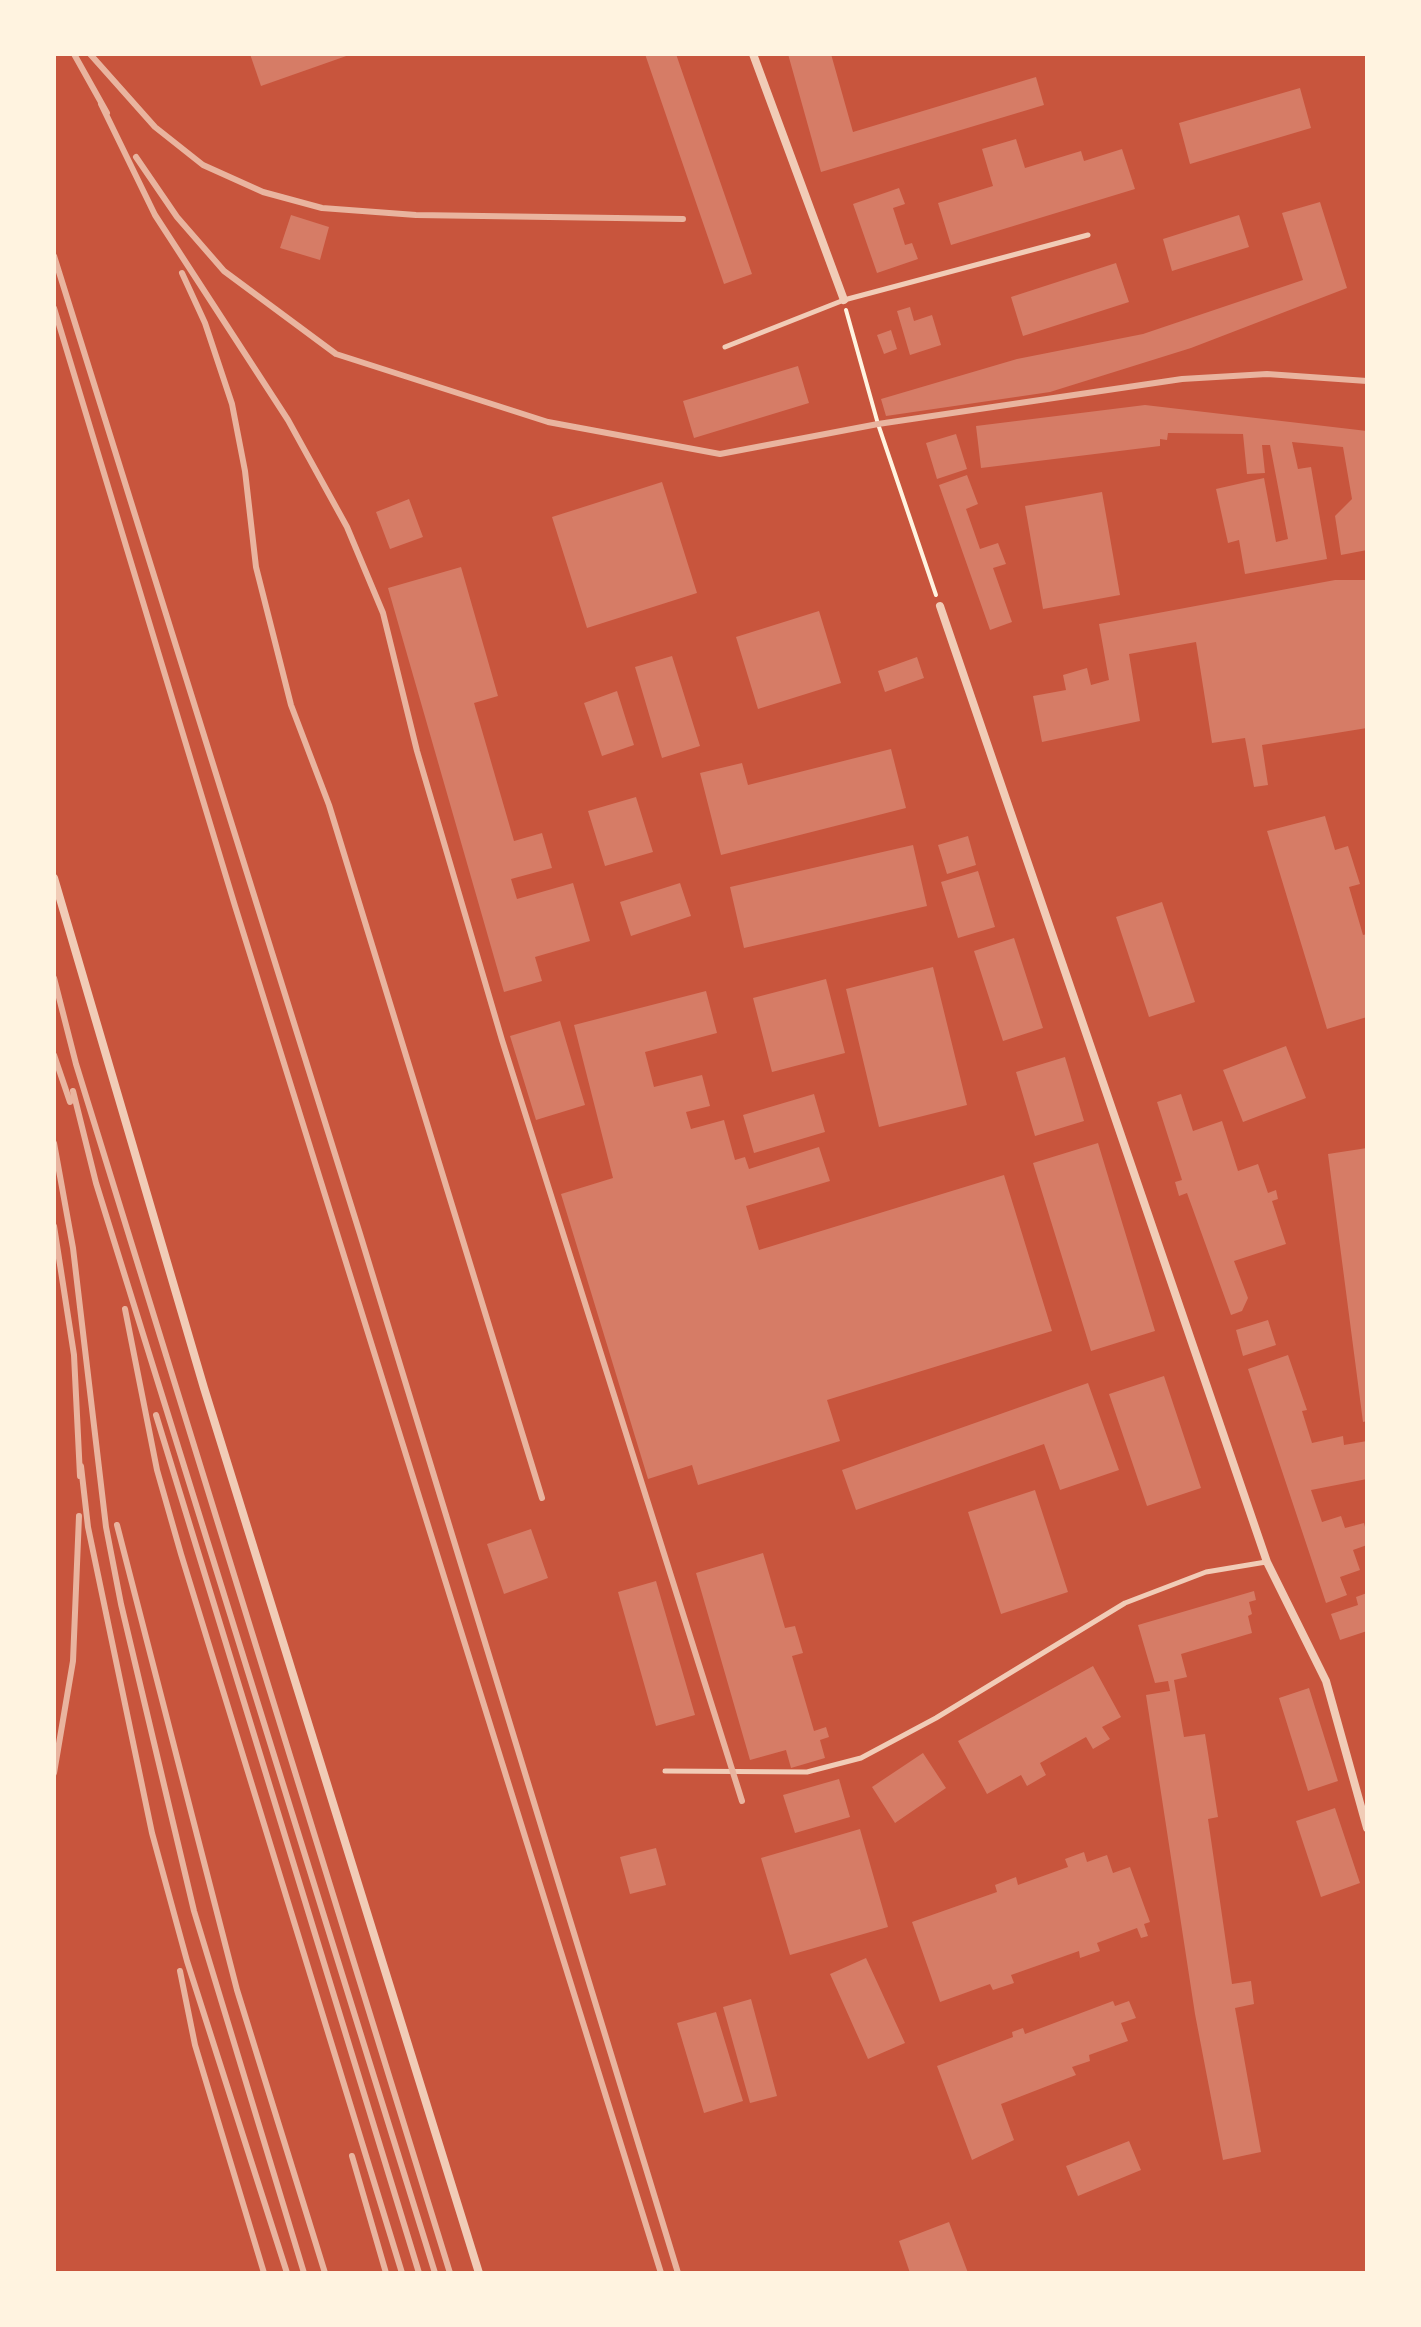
<!DOCTYPE html>
<html>
<head>
<meta charset="utf-8">
<style>
  body { margin:0 }
  #map { position:relative; width:1421px; height:2327px; overflow:hidden; background:#c8553d; font-family:Raleway,sans-serif }
  canvas { display:block }
  .frame { position:absolute; inset:0; border:56px solid #fff3e0; pointer-events:none }
</style>
</head>
<body>
<div id="map">
<canvas width="1421" height="2327"></canvas>
<div class="frame"></div>
</div>
<script>
const context = document.querySelector('canvas').getContext('2d');
context.lineJoin = 'round';
function fill(path, color) { context.fillStyle = color; context.fill(path, 'evenodd'); }
const shape = rows => new Path2D(rows.map(r => 'M' + r).join(''));
function strokePath(path, color, width, dash) { context.strokeStyle = color; context.lineWidth = width; context.lineCap = dash ? 'butt' : 'round'; context.setLineDash(dash || []); context.stroke(path); }
const building = shape([
  [250,54,352,54,261,86],
  [645,54,676,54,752,274,724,284],
  [788,54,831,54,853,132,1036,77,1044,105,821,172],
  [1300,88,1311,128,1190,164,1179,123],
  [1016,139,1025,168,1081,151,1084,161,1122,149,1135,189,951,245,938,203,993,186,982,149],
  [899,188,905,204,893,208,905,245,912,243,918,259,877,273,853,204],
  [1320,202,1347,288,1191,348,1050,392,886,416,881,399,1017,359,1143,334,1303,280,1282,213],
  [291,215,329,227,320,260,280,248],
  [1239,215,1249,247,1172,271,1163,239],
  [1116,263,1129,302,1023,336,1011,297],
  [910,307,914,321,932,315,941,345,910,355,897,311],
  [891,330,897,349,884,354,877,335],
  [798,366,809,403,694,438,683,401],
  [1145,405,1367,431,1367,550,1341,555,1335,516,1352,499,1343,447,1292,442,1298,469,1311,467,1327,559,1245,574,1239,540,1228,543,1216,489,1264,478,1276,542,1288,539,1270,445,1262,445,1265,473,1247,474,1243,434,1168,433,1167,440,1160,439,1160,446,981,468,976,426],
  [956,434,967,469,937,479,926,443],
  [967,475,978,504,966,509,980,549,998,543,1006,564,993,568,1012,622,990,630,939,485],
  [662,482,697,593,587,628,552,517],
  [1102,492,1120,595,1043,609,1025,506],
  [409,499,423,537,390,549,376,512],
  [461,567,498,696,474,703,514,841,542,833,552,868,511,879,517,899,573,883,590,941,535,957,542,981,504,992,388,588],
  [1335,580,1367,580,1367,728,1262,745,1268,785,1254,787,1245,738,1212,743,1196,642,1129,654,1140,721,1042,742,1033,696,1066,690,1063,675,1087,668,1091,685,1109,680,1099,624],
  [819,611,841,683,758,709,736,637],
  [672,656,700,746,662,758,635,667],
  [917,657,924,678,885,692,878,671],
  [617,691,634,745,602,756,584,703],
  [891,749,906,808,721,855,700,773,742,763,748,785],
  [636,797,653,852,605,866,588,811],
  [1325,816,1335,850,1348,846,1360,884,1349,887,1363,935,1367,934,1367,1017,1327,1029,1267,831],
  [968,836,976,865,947,874,938,845],
  [913,845,927,906,744,948,730,887],
  [978,871,995,927,958,938,941,882],
  [680,883,691,916,631,936,620,902],
  [1162,902,1195,1002,1149,1017,1116,917],
  [1014,938,1043,1028,1003,1041,974,951],
  [933,967,967,1105,879,1127,846,989],
  [826,979,845,1053,772,1072,753,998],
  [706,991,717,1033,645,1052,654,1087,702,1075,710,1106,686,1112,691,1129,724,1120,735,1160,745,1157,749,1169,819,1147,830,1181,746,1206,759,1250,1004,1175,1052,1331,827,1400,840,1441,698,1485,692,1465,648,1479,561,1194,613,1178,574,1025],
  [560,1021,585,1105,536,1120,510,1036],
  [1286,1046,1306,1098,1243,1122,1223,1070],
  [1065,1057,1084,1121,1035,1136,1016,1072],
  [814,1094,825,1132,754,1153,743,1115],
  [1181,1094,1193,1131,1222,1121,1238,1171,1258,1164,1268,1193,1276,1190,1278,1199,1272,1201,1286,1244,1234,1261,1248,1298,1242,1311,1231,1315,1187,1193,1179,1196,1175,1182,1182,1180,1157,1102],
  [1098,1143,1155,1331,1091,1351,1033,1163],
  [1367,1148,1367,1421,1363,1422,1328,1154],
  [1268,1320,1276,1345,1243,1356,1236,1330],
  [1288,1355,1307,1410,1302,1411,1312,1443,1343,1436,1344,1445,1367,1441,1367,1479,1311,1490,1322,1522,1341,1516,1345,1528,1364,1523,1367,1535,1367,1545,1353,1550,1360,1570,1340,1577,1347,1595,1326,1603,1248,1369],
  [1164,1376,1201,1488,1147,1506,1109,1394],
  [1088,1383,1119,1470,1060,1490,1044,1444,856,1510,842,1470],
  [1035,1490,1068,1592,1001,1614,968,1512],
  [531,1529,548,1578,504,1594,487,1544],
  [763,1553,785,1628,795,1626,803,1653,792,1656,814,1731,826,1727,829,1737,820,1740,825,1758,791,1768,786,1750,750,1760,696,1573],
  [656,1581,695,1715,656,1726,618,1592],
  [1254,1591,1256,1600,1249,1602,1252,1614,1248,1616,1252,1633,1181,1654,1187,1677,1174,1680,1184,1737,1205,1734,1218,1817,1208,1819,1232,1984,1251,1981,1254,2004,1235,2008,1261,2152,1223,2160,1195,2014,1146,1695,1170,1691,1168,1681,1155,1683,1138,1625],
  [1367,1593,1367,1631,1340,1640,1331,1614,1358,1605,1356,1597],
  [1093,1666,1121,1717,1102,1727,1110,1739,1093,1749,1086,1737,1040,1763,1046,1775,1027,1786,1021,1775,987,1794,958,1741],
  [1309,1688,1338,1781,1308,1791,1279,1698],
  [923,1753,946,1788,895,1823,872,1787],
  [839,1779,850,1817,795,1833,783,1795],
  [1335,1808,1360,1883,1321,1897,1296,1821],
  [860,1829,888,1927,790,1955,761,1858],
  [656,1848,666,1885,630,1894,620,1857],
  [1084,1852,1087,1862,1107,1855,1113,1873,1130,1867,1150,1922,1144,1924,1148,1936,1141,1938,1137,1928,1097,1943,1100,1951,1080,1958,1079,1951,1011,1975,1014,1983,993,1990,990,1984,940,2002,912,1922,997,1892,995,1885,1016,1877,1018,1885,1068,1867,1065,1859],
  [866,1958,905,2043,868,2059,830,1974],
  [751,1999,777,2096,750,2103,723,2007],
  [1113,2001,1115,2006,1129,2001,1136,2018,1121,2023,1128,2041,1089,2055,1090,2061,1072,2067,1076,2075,1001,2104,1014,2140,972,2160,937,2066,1013,2037,1012,2032,1023,2028,1025,2034],
  [716,2012,743,2101,704,2113,677,2023],
  [1129,2141,1141,2170,1078,2196,1066,2166],
  [949,2222,968,2273,910,2273,899,2241]
]);
const path = shape([
  [846,310,878,424,936,595]
]);
const service = shape([
  [725,347,844,300,1088,235],
  [665,1771,807,1772,861,1758,936,1718,1125,1603,1206,1572,1266,1562]
]);
const minor = shape([
  [753,54,844,300],
  [940,606,1267,1562,1326,1681,1367,1828],
  [54,878,204,1388,479,2273]
]);
const rail = shape([
  [74,54,107,113],
  [90,54,155,127,203,165,263,192,322,208,416,215,683,219],
  [101,104,155,215,288,420,347,527,383,613,417,751,502,1040,742,1801],
  [136,157,177,217,224,271,336,354,548,422,720,454,878,424,1182,379,1267,374,1367,381],
  [54,256,360,1234,678,2273],
  [182,273,205,323,232,404,245,471,256,567,291,705,329,805,542,1498],
  [54,308,235,906,661,2273],
  [54,978,76,1064,450,2273],
  [54,1055,70,1102],
  [73,1091,96,1183,435,2273],
  [54,1143,73,1248,106,1527,121,1604,194,1911,304,2273],
  [54,1226,74,1355,80,1476],
  [125,1309,157,1470,181,1554,402,2273],
  [156,1415,419,2273],
  [81,1466,88,1527,152,1833,187,1961,287,2273],
  [117,1525,237,1990,325,2273],
  [54,1773,73,1661,79,1516],
  [180,1971,195,2045,264,2273],
  [352,2156,386,2273]
]);
fill(building, '#d67c66');
strokePath(path, '#fff3e0', 4);
strokePath(service, '#f1ccb7', 5);
strokePath(minor, '#f1ccb7', 8);
strokePath(rail, '#e9b49f', 6);
</script>
</body>
</html>
